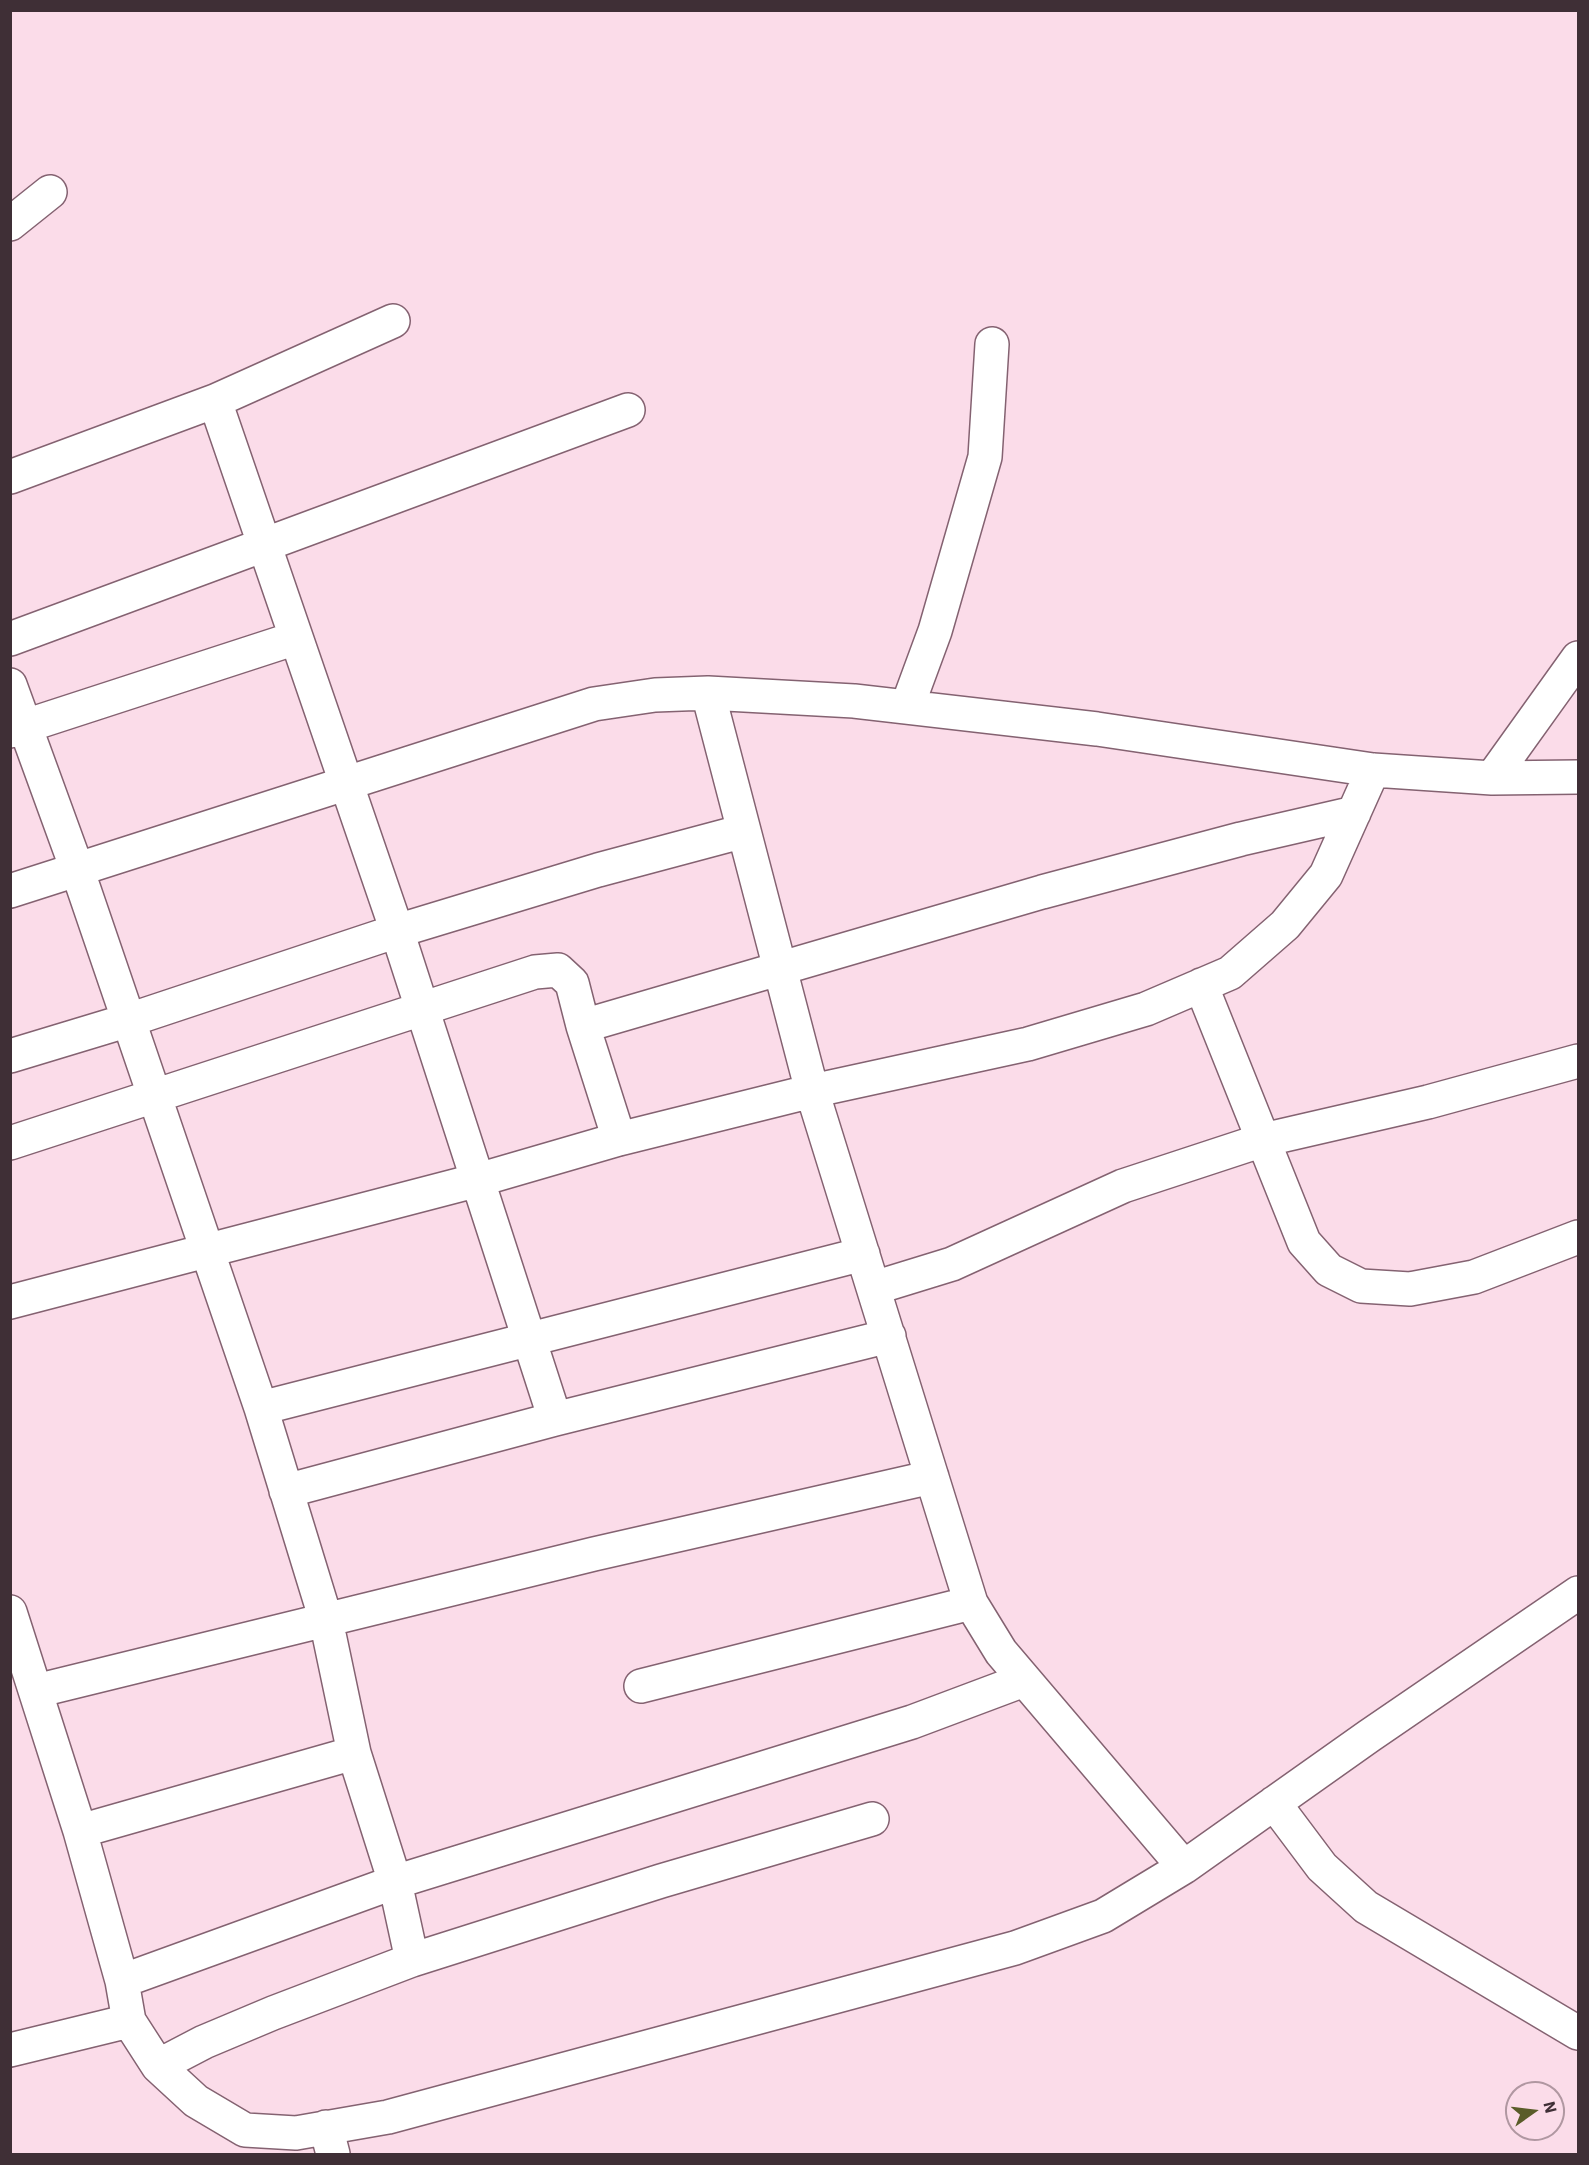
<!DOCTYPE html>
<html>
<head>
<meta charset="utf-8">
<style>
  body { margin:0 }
  #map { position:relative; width:1589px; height:2165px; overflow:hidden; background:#fbdce9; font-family:"IBM Plex Sans",sans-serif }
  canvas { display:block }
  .frame { position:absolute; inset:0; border:12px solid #3f2f36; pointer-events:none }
  .north { position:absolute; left:1505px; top:2081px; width:60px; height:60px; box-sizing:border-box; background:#fbdce9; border:2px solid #b097a1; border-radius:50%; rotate:76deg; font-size:16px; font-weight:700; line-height:24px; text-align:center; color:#3f2f36 }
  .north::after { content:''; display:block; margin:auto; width:21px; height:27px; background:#5a5c29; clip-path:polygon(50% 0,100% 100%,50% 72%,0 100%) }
</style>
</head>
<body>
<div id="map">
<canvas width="1589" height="2165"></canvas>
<div class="frame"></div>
<div class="north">N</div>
</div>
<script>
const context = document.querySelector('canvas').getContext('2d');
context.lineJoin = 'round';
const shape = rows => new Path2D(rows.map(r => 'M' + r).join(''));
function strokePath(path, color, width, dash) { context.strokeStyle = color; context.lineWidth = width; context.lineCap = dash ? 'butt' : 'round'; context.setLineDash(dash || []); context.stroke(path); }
const minor = shape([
  [10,224,50,192],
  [215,401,397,931,555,1419],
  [10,477,215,401,393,321],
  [10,639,628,410],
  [10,685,77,869,261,1408,326,1620,354,1753,395,1882,412,1960],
  [708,693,812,1091,971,1603,1001,1652,1184,1867],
  [907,707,935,631,985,457,992,344],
  [10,731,296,638],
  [1492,778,1578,658],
  [10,891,594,704,655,695,708,693,854,701,1097,729,1373,770,1492,778,1578,777],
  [1201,985,1304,1242,1329,1270,1361,1286,1410,1289,1474,1277,1578,1237],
  [583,1026,1042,892,1241,839,1354,813],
  [10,1056,129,1020,397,931,598,870,744,831],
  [10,1143,535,972,558,970,572,983,583,1026,619,1139],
  [874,1288,952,1264,1123,1186,1263,1140,1428,1102,1578,1061],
  [10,1302,478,1180,619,1139,812,1091,1028,1044,1146,1009,1230,973,1285,925,1326,875,1373,770],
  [261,1408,863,1254],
  [286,1491,555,1419,889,1336],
  [10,1612,80,1831,122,1981,129,2021,158,2066,196,2101,245,2130,296,2133,388,2117,1015,1948,1103,1916,1184,1867,1369,1736,1578,1593],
  [641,1686,971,1603],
  [36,1691,594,1554,932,1477],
  [1274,1803,1322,1867,1366,1907,1578,2033],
  [80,1831,354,1753],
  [122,1981,395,1882,912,1722,1024,1680],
  [10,2050,129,2021],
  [158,2066,204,2042,273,2013,412,1960,661,1881,872,1819],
  [326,2127,333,2154]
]);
strokePath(minor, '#846271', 36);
strokePath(minor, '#fff', 33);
</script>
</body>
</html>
